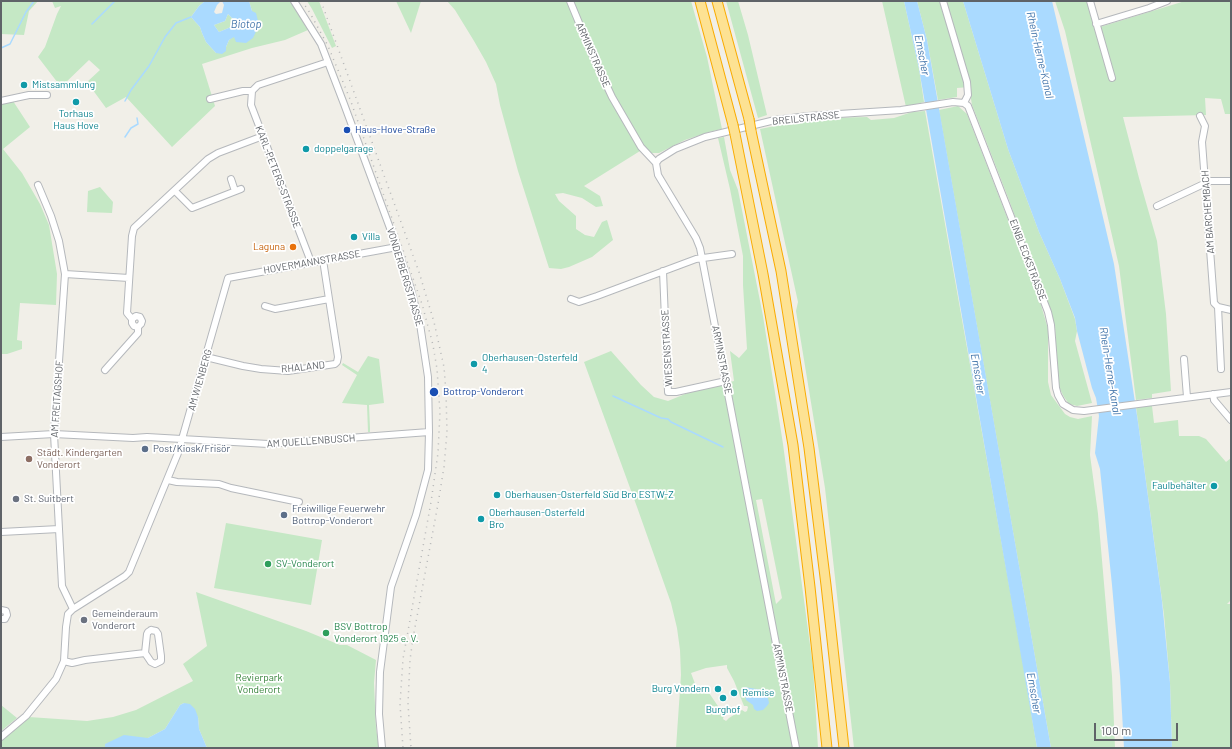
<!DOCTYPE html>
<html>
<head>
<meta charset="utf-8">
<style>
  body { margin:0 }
  #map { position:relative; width:1232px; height:749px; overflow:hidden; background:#f1efe8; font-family:Barlow,sans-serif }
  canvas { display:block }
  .frame { position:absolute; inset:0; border:2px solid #5f6368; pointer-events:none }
  .scale { position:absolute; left:1094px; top:723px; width:84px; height:18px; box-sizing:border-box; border:2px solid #5f6368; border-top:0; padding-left:5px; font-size:12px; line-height:14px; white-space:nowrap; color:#5f6368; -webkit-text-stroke:3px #fff; paint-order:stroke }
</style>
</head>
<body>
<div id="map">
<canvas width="1232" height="749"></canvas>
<div class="frame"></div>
<div class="scale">100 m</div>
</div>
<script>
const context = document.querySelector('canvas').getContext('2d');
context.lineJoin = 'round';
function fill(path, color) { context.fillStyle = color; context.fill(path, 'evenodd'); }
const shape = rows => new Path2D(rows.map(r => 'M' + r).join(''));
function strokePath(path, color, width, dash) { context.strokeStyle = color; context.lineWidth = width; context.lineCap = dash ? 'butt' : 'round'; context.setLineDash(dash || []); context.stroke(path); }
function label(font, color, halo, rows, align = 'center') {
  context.font = font + ' Barlow,sans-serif'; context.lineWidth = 3.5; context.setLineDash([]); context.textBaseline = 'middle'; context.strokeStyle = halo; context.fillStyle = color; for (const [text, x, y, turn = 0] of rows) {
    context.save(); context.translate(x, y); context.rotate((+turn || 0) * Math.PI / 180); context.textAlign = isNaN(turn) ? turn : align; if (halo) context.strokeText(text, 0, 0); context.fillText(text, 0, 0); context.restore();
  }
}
const green = shape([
  [1,1,38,1,29,11,24,35,1,34],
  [52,1,205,1,199,6,191,17,200,27,202,33,206,42,216,53,226,47,229,40,234,36,252,11,249,1,290,1,308,30,285,40,252,48,202,64,215,106,172,147,126,97,106,108,87,82,100,70,89,60,61,87,38,57,45,47,57,14,61,6,55,8],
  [307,1,319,1,336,46,332,48,312,9],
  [396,1,421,1,411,33],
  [447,1,567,1,597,73,610,99,640,151,584,186,600,196,603,206,596,207,582,198,563,193,555,194,559,201,576,216,576,229,585,235,594,237,602,222,607,220,613,240,592,257,569,267,561,269,549,268,518,171,500,105,496,84,486,62,474,41,455,10],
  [573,1,691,1,707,57,722,129,709,132,685,140,659,153,651,153,646,149,628,120,608,84],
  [726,1,738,1,748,35,767,115,758,118],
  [882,1,904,1,919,69,924,102,906,107],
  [917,1,963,1,1008,149,1039,232,1060,279,1075,319,1077,331,1075,341,1092,403,1077,406,1069,404,1064,397,1059,387,1057,373,1055,326,1009,200,972,105,969,87,957,88,957,97,938,100,927,40],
  [1055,1,1087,1,1100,27,1185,1,1231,1,1231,114,1225,114,1221,99,1205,98,1206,115,1123,117,1139,178,1157,241,1166,314,1171,391,1152,394,1152,398,1136,400,1119,266,1065,31],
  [228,14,233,19,231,27,219,32,214,25,225,21],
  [13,101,30,127,3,149,22,173,40,204,49,225,57,274,56,305,20,303,17,340,22,341,22,349,7,354,1,354,1,104],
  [958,106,967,114,1041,305,1048,329,1048,382,1051,395,1065,414,1070,417,1078,419,1092,416,1090,455,1098,514,1112,676,1115,748,1051,748,939,110],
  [925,111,1022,658,1037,748,854,748,825,488,796,311,798,302,760,129,785,124,830,118,867,117,871,120,894,118,912,112],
  [724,137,730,170,738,190,763,316,783,444,813,667,818,748,676,748,681,675,680,650,677,628,671,603,637,507,584,362,611,351,641,385,654,397,668,401,690,392,734,381,730,351,739,358,747,349,743,285,743,256,730,189,718,138],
  [762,499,782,598,776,604,756,500],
  [727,665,727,668,734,681,744,706,747,706,748,707,747,711,745,712,742,710,729,718,726,721,723,719,724,715,707,690,697,689,691,673,706,668],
  [100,187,113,202,112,213,87,212,88,191],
  [368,356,379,359,384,403,369,405,370,428,370,432,368,432,367,405,342,403,357,375,342,365,343,363,358,372],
  [1148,405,1152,406,1154,423,1178,420,1179,436,1199,436,1206,439,1226,462,1231,458,1231,600,1227,604,1231,604,1231,748,1172,748,1170,683,1164,615,1136,407],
  [226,523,322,540,311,605,214,588],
  [196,592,306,631,340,645,347,645,376,660,374,683,376,728,379,748,207,748,199,729,198,717,184,703,180,705,165,729,148,738,105,744,105,748,1,748,1,740,29,717,87,721,113,717,136,710,193,681,183,664,207,646],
  [1,705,17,718,1,731]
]);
const water = shape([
  [205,1,221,1,217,5,214,12,216,14,222,13,224,5,222,1,249,1,252,11,256,13,259,25,253,38,246,43,236,42,234,37,229,40,226,47,226,51,222,54,216,53,206,42,202,33,200,27,191,17,199,6],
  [228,14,233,19,231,27,219,32,214,25,225,21],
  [904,1,917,1,927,40,1051,748,1037,748,919,69],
  [963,1,1052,1,1114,264,1138,422,1162,601,1170,683,1172,748,1124,748,1120,676,1112,585,1100,469,1095,453,1099,416,1096,398,1092,388,1077,331,1075,318,1060,279,1039,232,1008,149],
  [744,687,763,690,766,693,768,698,769,703,767,706,763,710,757,711,754,709,753,705,746,700],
  [184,703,190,704,195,709,198,717,199,729,207,748,105,748,105,744,124,735,148,738,165,729,180,705]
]);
const stream = shape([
  [92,24,115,1],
  [1,48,10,44,26,12,34,1],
  [125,101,131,90,149,66,165,37,176,23,191,17],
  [125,137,131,128,138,124,137,118],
  [613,396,661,418,668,419,671,422,723,447]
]);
const minor = shape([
  [294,1,321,44,344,104,397,247,410,286,420,324,428,377,429,432,428,470,416,515,391,587,380,672,379,714,382,748],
  [570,1,591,52,612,97,641,147,656,163,658,175,696,238,700,248,796,748],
  [943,1,967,82,968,95,964,103],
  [1090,1,1112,78],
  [1096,24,1149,8,1167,1],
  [252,91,251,105,311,262],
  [210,99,243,91,252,91,258,85,328,62],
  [1,101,29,95,47,95],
  [1200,116,1205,126,1202,142,1214,303,1218,307,1231,310],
  [656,163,659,159,675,149,705,137,775,120,808,116,901,110,953,102,964,103,968,106,970,111,1048,312,1051,325,1056,388,1058,395,1063,404,1073,410,1084,411,1231,392],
  [231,179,235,191],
  [175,191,192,208,241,189],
  [1157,206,1210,181,1231,181],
  [663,271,668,392,676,392,726,381],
  [65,274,129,278],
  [571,299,579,302,597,296,696,259,732,254],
  [265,306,275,309,329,299,323,260],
  [1218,307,1221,369],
  [132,319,136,316,140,317,142,321,141,324,138,327,134,326,132,323,132,319,127,313,132,236,134,228,208,159,218,153,263,136],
  [206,357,243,366,261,369,288,371,335,364,337,362,338,357,329,299],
  [1184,359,1187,397],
  [105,370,138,333,138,327],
  [1213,394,1214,400,1231,420],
  [1,437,54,434,133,438,147,437,268,444,429,432],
  [168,480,177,482,219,484,231,488,299,502],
  [1,532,59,529],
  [73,609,125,576,129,572,178,453,228,278,397,247],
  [1,610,6,611,7,615,5,619,1,619],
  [151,630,156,631,158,634,161,656,161,661,155,664,151,662,145,653,147,634,148,632,151,630],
  [64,661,72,663,85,660,145,653],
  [1,737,26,716,56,679,64,661,66,627,68,614,73,609,62,586,54,434,65,274,59,241,51,216,38,185]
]);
const highway = shape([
  [700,1,733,125],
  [717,1,749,119],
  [751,131,781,271,809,448,826,585,844,748],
  [735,134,763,274,793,445,810,587,827,748]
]);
const rail = shape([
  [302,1,310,13,328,46,350,99,422,304,433,345,437,369,440,412,438,453,431,502,403,659,400,704,403,748],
  [321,1,419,272,434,322,444,367,446,392,447,432,444,467,438,504,413,638,410,660,408,704,411,748]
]);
const highwayBridge = shape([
  [749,119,751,131],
  [733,125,735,134]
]);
const markers = [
  [24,85,4,"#0f9aa8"],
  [76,102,4,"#0f9aa8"],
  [347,130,4,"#1a4fb4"],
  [306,149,4,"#0f9aa8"],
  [354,237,4,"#0f9aa8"],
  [293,247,4,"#e8710a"],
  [474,364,4,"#0f9aa8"],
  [434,392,5,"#1a4fb4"],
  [145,449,4,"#5c6f8a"],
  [29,459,4,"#8d6e63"],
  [1214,486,4,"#0f9aa8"],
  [497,495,4,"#0f9aa8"],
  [16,499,4,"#6b7280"],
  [284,515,4,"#5c6f8a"],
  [481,519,4,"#0f9aa8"],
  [268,564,4,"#2e9e5b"],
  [84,620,4,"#6b7280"],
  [326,633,4,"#2e9e5b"],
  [718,689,4,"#0f9aa8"],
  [734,693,4,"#0f9aa8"],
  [723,698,4,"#0f9aa8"]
];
const streetNames = [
  ["ARMINSTRASSE",593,55,66],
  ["BREILSTRASSE",806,118,-6],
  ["KARL-PETERS-STRASSE",278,177,69],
  ["AM BARCHEMBACH",1208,212,-94],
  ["EINBLECKSTRASSE",1028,260,69],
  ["HOVERMANNSTRASSE",312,262,-10],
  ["VONDERBERGSTRASSE",405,277,73],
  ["WIESENSTRASSE",667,348,-93],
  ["ARMINSTRASSE",722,360,79],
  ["RHALAND",303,367,-6],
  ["AM WIENBERG",200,380,-74],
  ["AM FREITAGSHOF",57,399,-86],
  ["AM QUELLENBUSCH",311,441,-4],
  ["ARMINSTRASSE",783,678,79]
];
const cultureNames = [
  ["Mistsammlung",32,85],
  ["Torhaus",76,114,"center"],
  ["Haus Hove",76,126,"center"],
  ["doppelgarage",314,149],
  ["Villa",362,237],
  ["Oberhausen-Osterfeld",482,358],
  ["4",482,370],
  ["Faulbehälter",1206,486,"right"],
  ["Oberhausen-Osterfeld Süd Bro ESTW-Z",505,495],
  ["Oberhausen-Osterfeld",489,513],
  ["Bro",489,525],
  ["Burg Vondern",710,689,"right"],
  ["Remise",742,693],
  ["Burghof",723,710,"center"]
];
const transitNames = [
  ["Haus-Hove-Straße",355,130],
  ["Bottrop-Vonderort",443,392]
];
const foodNames = [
  ["Laguna",285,247]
];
const serviceNames = [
  ["Post/Kiosk/Frisör",153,449],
  ["Freiwillige Feuerwehr",292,509],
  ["Bottrop-Vonderort",292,521]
];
const educationNames = [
  ["Städt. Kindergarten",37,453],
  ["Vonderort",37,465]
];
const worshipNames = [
  ["St. Suitbert",24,499],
  ["Gemeinderaum",92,614],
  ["Vonderort",92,626]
];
const leisureNames = [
  ["SV-Vonderort",276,564],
  ["BSV Bottrop",334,627],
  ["Vonderort 1925 e. V.",334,639]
];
const parkNames = [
  ["Revierpark",259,678],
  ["Vonderort",259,690]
];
const waterNames = [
  ["Biotop",246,24],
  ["Emscher",922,55,79],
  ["Rhein-Herne-Kanal",1040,55,77],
  ["Rhein-Herne-Kanal",1110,371,81],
  ["Emscher",978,374,80],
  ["Emscher",1034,693,80]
];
fill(green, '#c5e8c5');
fill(water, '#aadaff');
strokePath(stream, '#aadaff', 1.5);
strokePath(minor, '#b5b8bc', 8);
strokePath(highway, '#f9ab00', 11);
strokePath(minor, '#fff', 6);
strokePath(highway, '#fde293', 9);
strokePath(rail, '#b6b7b8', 1.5, [1, 5]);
strokePath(highwayBridge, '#f9ab00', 11, []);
strokePath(highwayBridge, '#fde293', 9);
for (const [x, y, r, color] of markers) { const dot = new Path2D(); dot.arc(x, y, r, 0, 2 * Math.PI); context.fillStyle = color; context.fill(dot); strokePath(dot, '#fff', 1.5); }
label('10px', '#5f6368', '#fff', streetNames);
label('10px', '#0d838f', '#fff', cultureNames, 'left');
label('10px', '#164399', '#fff', transitNames, 'left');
label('10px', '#c56008', '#fff', foodNames, 'right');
label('10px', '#4e5e75', '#fff', serviceNames, 'left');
label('10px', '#785e54', '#fff', educationNames, 'left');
label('10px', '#5b616d', '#fff', worshipNames, 'left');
label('10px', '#27864d', '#fff', leisureNames, 'left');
label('10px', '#348238', '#fff', parkNames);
label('italic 11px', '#4174aa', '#fff', waterNames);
</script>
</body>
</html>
